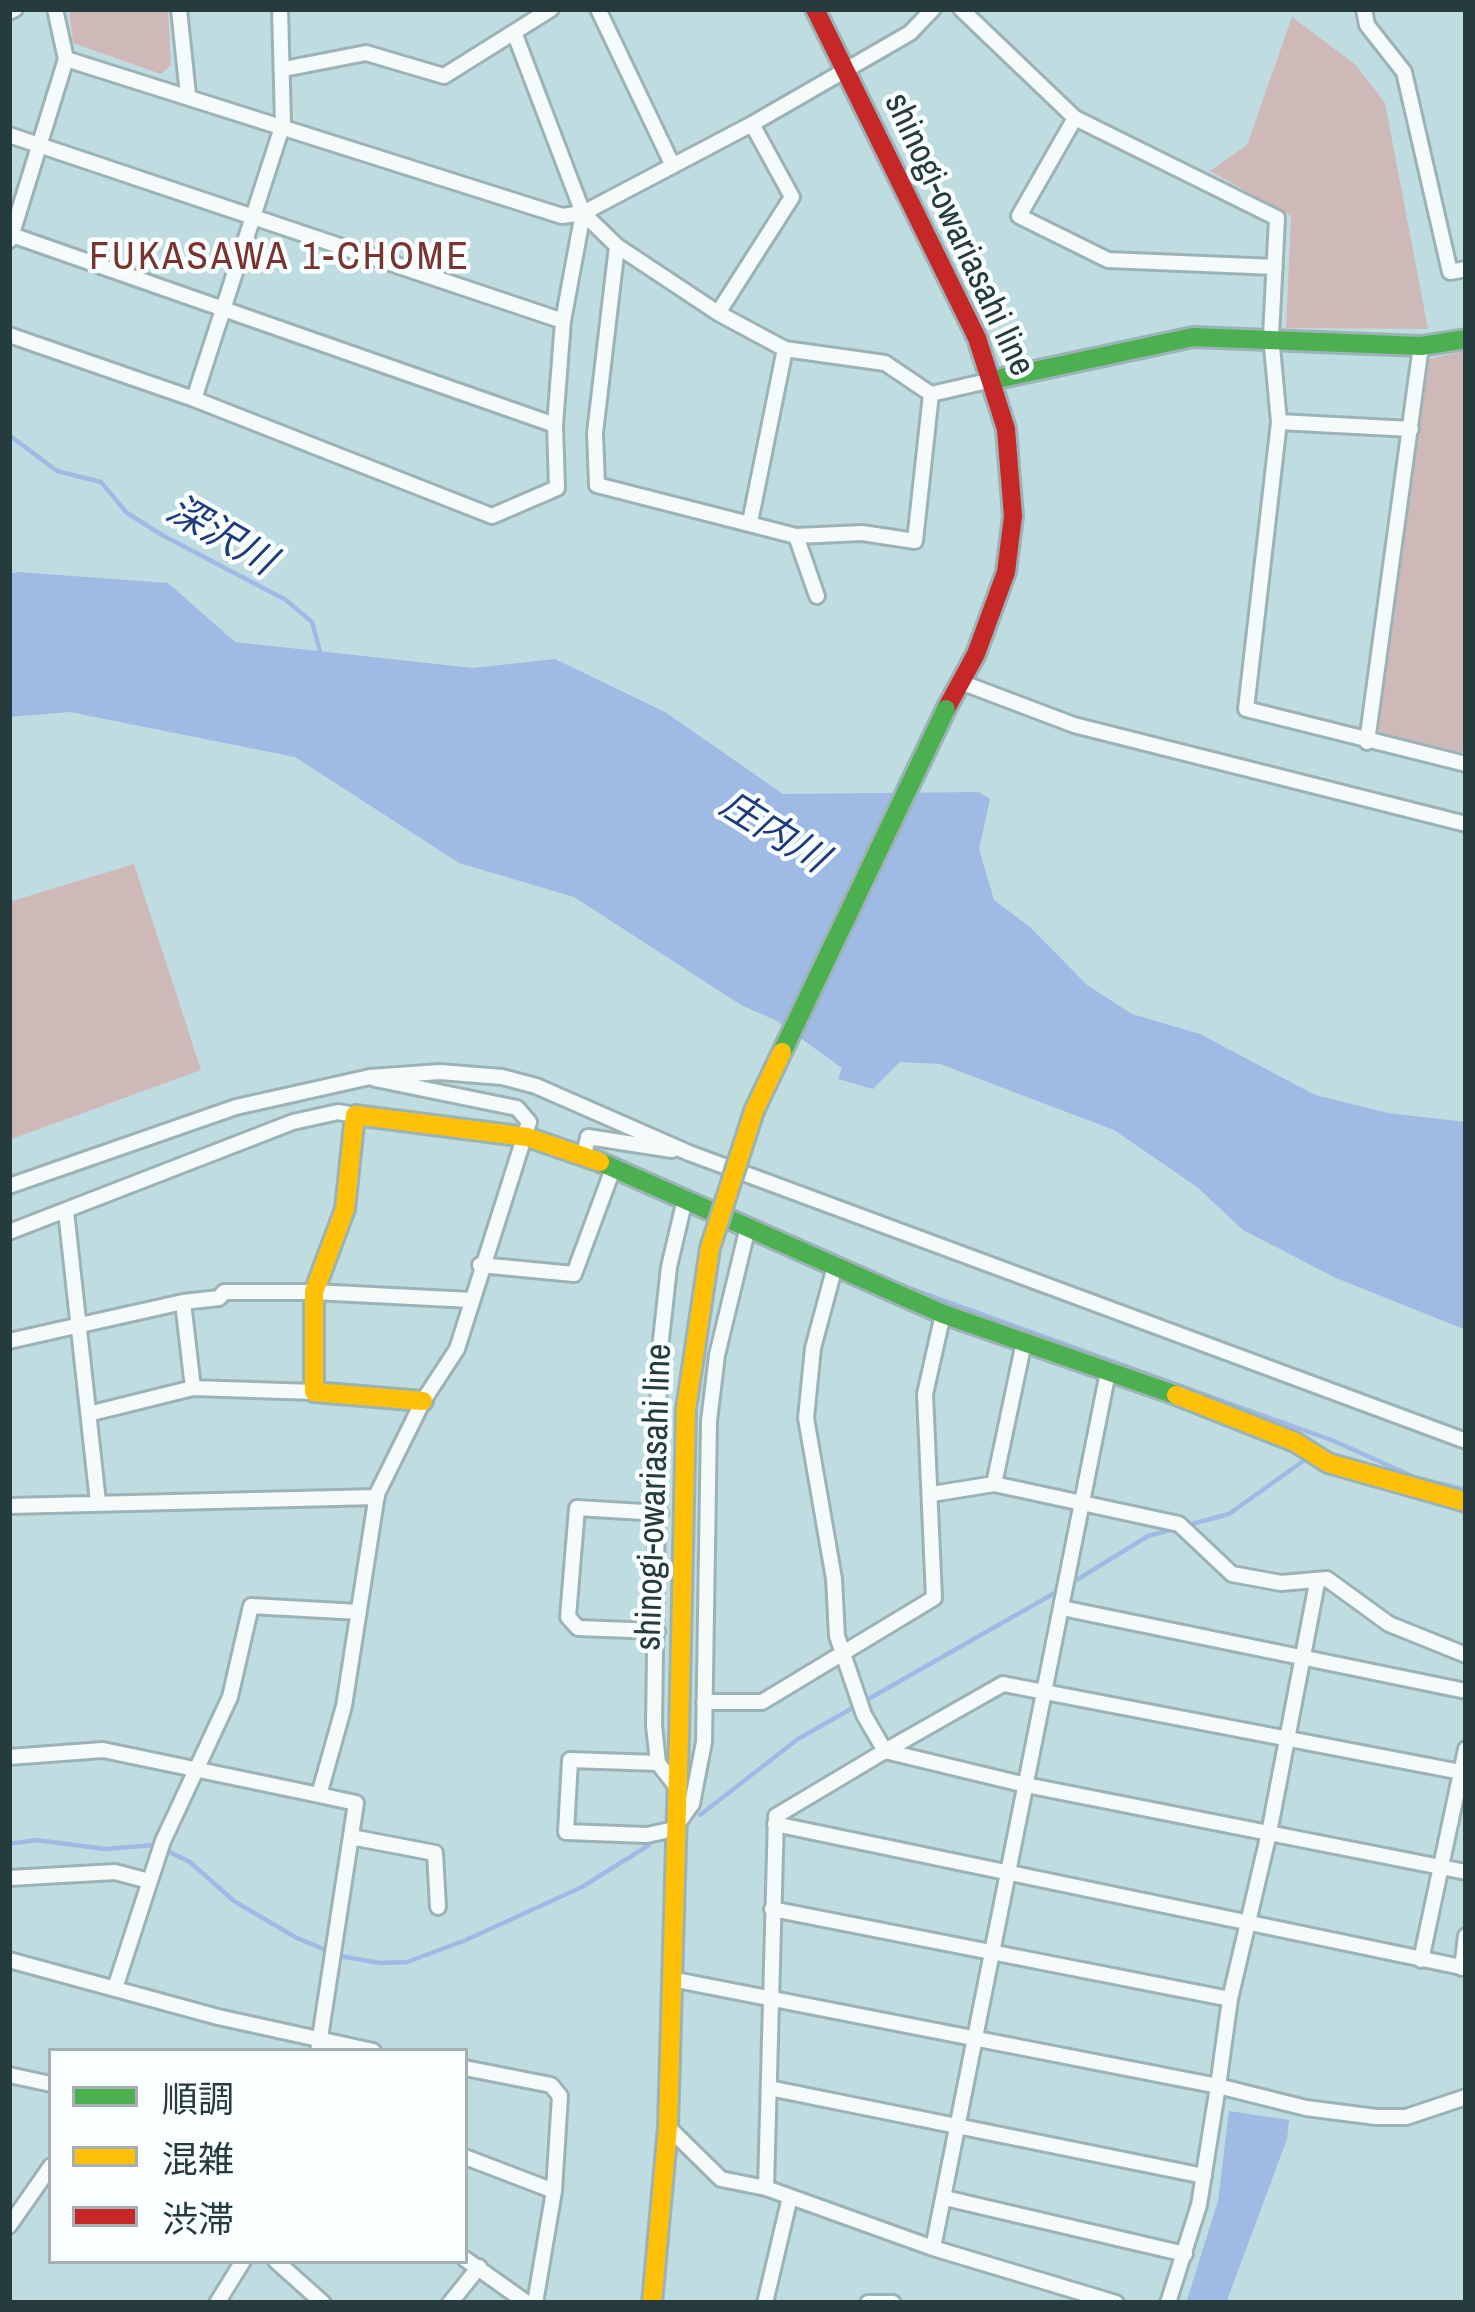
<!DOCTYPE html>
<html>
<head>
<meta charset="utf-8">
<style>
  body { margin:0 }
  #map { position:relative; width:1475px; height:2312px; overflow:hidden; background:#bfdce1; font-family:"Archivo Narrow","Noto Sans JP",sans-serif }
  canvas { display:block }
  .frame { position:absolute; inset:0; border:12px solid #263b3e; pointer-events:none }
  .legend { position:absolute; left:48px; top:2048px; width:420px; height:216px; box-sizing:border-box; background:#f9feff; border:3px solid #a5b0b2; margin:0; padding:15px 21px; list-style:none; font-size:36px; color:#263b3e }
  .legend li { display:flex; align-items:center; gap:24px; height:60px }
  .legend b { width:60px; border:3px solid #a5b0b2 }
</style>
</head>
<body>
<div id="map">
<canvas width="1475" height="2312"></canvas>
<div class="frame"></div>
<ul class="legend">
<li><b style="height:15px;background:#4caf50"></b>順調</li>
<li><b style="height:15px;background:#ffc107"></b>混雑</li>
<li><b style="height:15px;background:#c62828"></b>渋滞</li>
</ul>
</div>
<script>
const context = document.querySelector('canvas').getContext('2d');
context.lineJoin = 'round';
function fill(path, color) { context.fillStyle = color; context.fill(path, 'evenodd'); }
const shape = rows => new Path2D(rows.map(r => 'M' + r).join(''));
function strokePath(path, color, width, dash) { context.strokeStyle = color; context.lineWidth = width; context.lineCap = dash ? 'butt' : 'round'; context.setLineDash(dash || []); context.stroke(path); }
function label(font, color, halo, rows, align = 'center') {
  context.font = font + ' "Archivo Narrow","Noto Sans JP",sans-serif'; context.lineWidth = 9; context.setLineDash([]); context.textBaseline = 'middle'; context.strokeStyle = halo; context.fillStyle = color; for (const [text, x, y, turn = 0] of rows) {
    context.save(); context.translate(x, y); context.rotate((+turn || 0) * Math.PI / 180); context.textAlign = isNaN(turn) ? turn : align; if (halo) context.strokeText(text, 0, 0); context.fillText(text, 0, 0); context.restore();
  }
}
const green = shape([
  [69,9,168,9,171,65,161,74,73,43],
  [1292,17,1356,65,1385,103,1428,329,1286,328,1291,216,1210,171,1247,145],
  [1466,351,1466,753,1383,735,1375,725,1423,360],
  [134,864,201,1070,9,1140,9,902]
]);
const water = shape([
  [18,572,168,583,235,642,473,668,555,659,665,712,783,794,979,792,990,799,979,849,994,900,1030,927,1087,985,1132,1014,1200,1034,1315,1095,1388,1113,1466,1122,1466,1330,1336,1278,1243,1230,1197,1187,1114,1130,940,1064,900,1062,873,1089,838,1079,842,1068,777,1021,741,1005,574,897,459,863,295,757,70,712,9,717,9,574],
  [1229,2111,1289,2120,1287,2139,1226,2303,1186,2303,1218,2201]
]);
const stream = shape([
  [9,435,57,471,101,482,127,513,162,535,286,600,312,622,321,655],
  [898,1284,1334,1441,1414,1477,1466,1490],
  [1070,1584,1148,1536,1229,1514,1306,1459],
  [700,1815,798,1739,1060,1590],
  [9,1844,36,1840,105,1849,155,1845,190,1862,234,1901,295,1937,340,1956,380,1963,407,1962,466,1940,582,1887,649,1845]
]);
const street = shape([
  [179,9,188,95],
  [598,9,673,166],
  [961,9,1075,118,1277,218,1271,336,1279,422,1246,709,1466,764],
  [1364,9,1367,25,1404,72,1450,272,1466,269],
  [9,12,15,9],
  [514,32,583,213,617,246,718,313,785,349,885,363,931,394,992,380],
  [66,59,562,216,583,213,752,124,910,33,933,9],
  [284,69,366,53,444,76,551,9],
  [1075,118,1019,216,1108,260,1275,267],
  [9,135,563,321],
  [9,234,555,425],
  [10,240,66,59,55,9],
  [617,246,595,433,597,485,796,536,862,533,915,541,931,394],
  [718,313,792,197,752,124],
  [9,335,194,399,492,516,557,488,555,425,563,321,583,213],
  [194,399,283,124,280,9],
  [1279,422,1411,429],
  [750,522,785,349],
  [796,536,817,596],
  [963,683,1074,725,1466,824],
  [1367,742,1421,346],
  [584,1155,588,1137,672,1150],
  [9,1186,236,1107,370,1077,440,1072,502,1077,536,1086,689,1153,1466,1441],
  [66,1211,98,1502],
  [9,1232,293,1122,338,1112,355,1115],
  [480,1265,574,1274,614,1166],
  [834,1270,813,1348,806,1418,834,1579,837,1636,864,1715,885,1751,1026,1785,1466,1872],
  [9,1341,183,1302],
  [314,1392,193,1388,183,1302,219,1298,224,1292,314,1292,471,1300],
  [92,1413,193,1388],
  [994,1484,1024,1342],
  [932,1494,994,1484,1179,1524,1232,1574,1281,1583,1327,1579,1389,1624,1466,1655],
  [9,1506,377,1497],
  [1062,1608,1466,1691],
  [657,1631,578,1628,568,1617,577,1508,660,1513],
  [704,1702,762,1702,934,1598,925,1394,943,1314],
  [9,1757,103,1750,319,1795],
  [658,1763,570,1760,566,1832,647,1835,674,1829,692,1804,704,1742,709,1421,717,1355,747,1231],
  [675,1785,658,1763,654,1725,659,1358,669,1267,685,1199],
  [775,1824,1466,1968],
  [351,1837,435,1853,438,1907],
  [9,1878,115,1872,149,1881],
  [772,1909,1230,1999],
  [9,1960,218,2017,373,2051],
  [1421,1960,1466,1749],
  [1462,1968,1466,1936],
  [671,1979,1218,2086,1230,1999,1269,1833,1317,1583],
  [116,1985,163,1841,230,1697,251,1606,359,1612],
  [318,2051,356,1803,319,1795,344,1706,377,1494,423,1401,457,1349,529,1122,517,1108,375,1079],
  [465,2068,551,2085,560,2096,554,2191,535,2303],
  [9,2075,51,2084],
  [769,2088,1204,2176],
  [668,2127,721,2179,766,2188,933,2248,1116,2303],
  [465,2157,554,2191],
  [766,2188,776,1816,885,1751,1003,1684,1466,1773],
  [945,2198,1185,2254],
  [9,2226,51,2166],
  [933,2248,1108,1372],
  [465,2259,527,2303],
  [276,2261,323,2303],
  [217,2303,243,2261],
  [450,2303,479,2267],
  [765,2303,790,2197],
  [868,2303,893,2303],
  [1168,2303,1199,2205,1218,2086,1306,2108,1376,2117,1406,2117,1466,2097]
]);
const fast = shape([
  [992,380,1193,337,1421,346,1466,339],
  [600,1162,943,1314,1176,1395]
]);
const slow = shape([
  [1176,1395,1295,1442,1328,1463,1466,1502],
  [423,1401,314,1392,314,1292,345,1209,355,1115,527,1137,600,1162],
  [652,2303,668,2127,679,1737]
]);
const jam = shape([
  [815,9,977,338,1006,429,1013,516,1006,572,976,654,946,709]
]);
const fastBridge = shape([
  [782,1052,946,709]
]);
const slowBridge = shape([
  [679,1737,686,1409,710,1248,754,1111,782,1052]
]);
const streetNames = [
  ["shinogi-owariasahi line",958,235,65],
  ["shinogi-owariasahi line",655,1497,-88]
];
const neighbourhoodNames = [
  ["FUKASAWA 1-CHOME",280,259]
];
const waterNames = [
  ["深沢川",220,537,30],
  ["庄内川",773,833,32]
];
fill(green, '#cfb9b8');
fill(water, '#9fbae5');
strokePath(stream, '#9fbae5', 4.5);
strokePath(street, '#9cb3b6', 20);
strokePath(fast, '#9cb3b6', 24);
strokePath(slow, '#9cb3b6', 24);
strokePath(jam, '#9cb3b6', 24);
strokePath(street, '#f5fafa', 14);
strokePath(fast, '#4caf50', 18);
strokePath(slow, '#ffc107', 18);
strokePath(jam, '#c62828', 18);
strokePath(fastBridge, '#9cb3b6', 24, []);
strokePath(slowBridge, '#9cb3b6', 24, []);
strokePath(fastBridge, '#4caf50', 18);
strokePath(slowBridge, '#ffc107', 18);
label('36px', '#263b3e', '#f9feff', streetNames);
context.letterSpacing = '3px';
label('39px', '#7a332f', '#f9feff', neighbourhoodNames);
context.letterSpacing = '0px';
label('italic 39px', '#203a7f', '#f9feff', waterNames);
</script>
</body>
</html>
